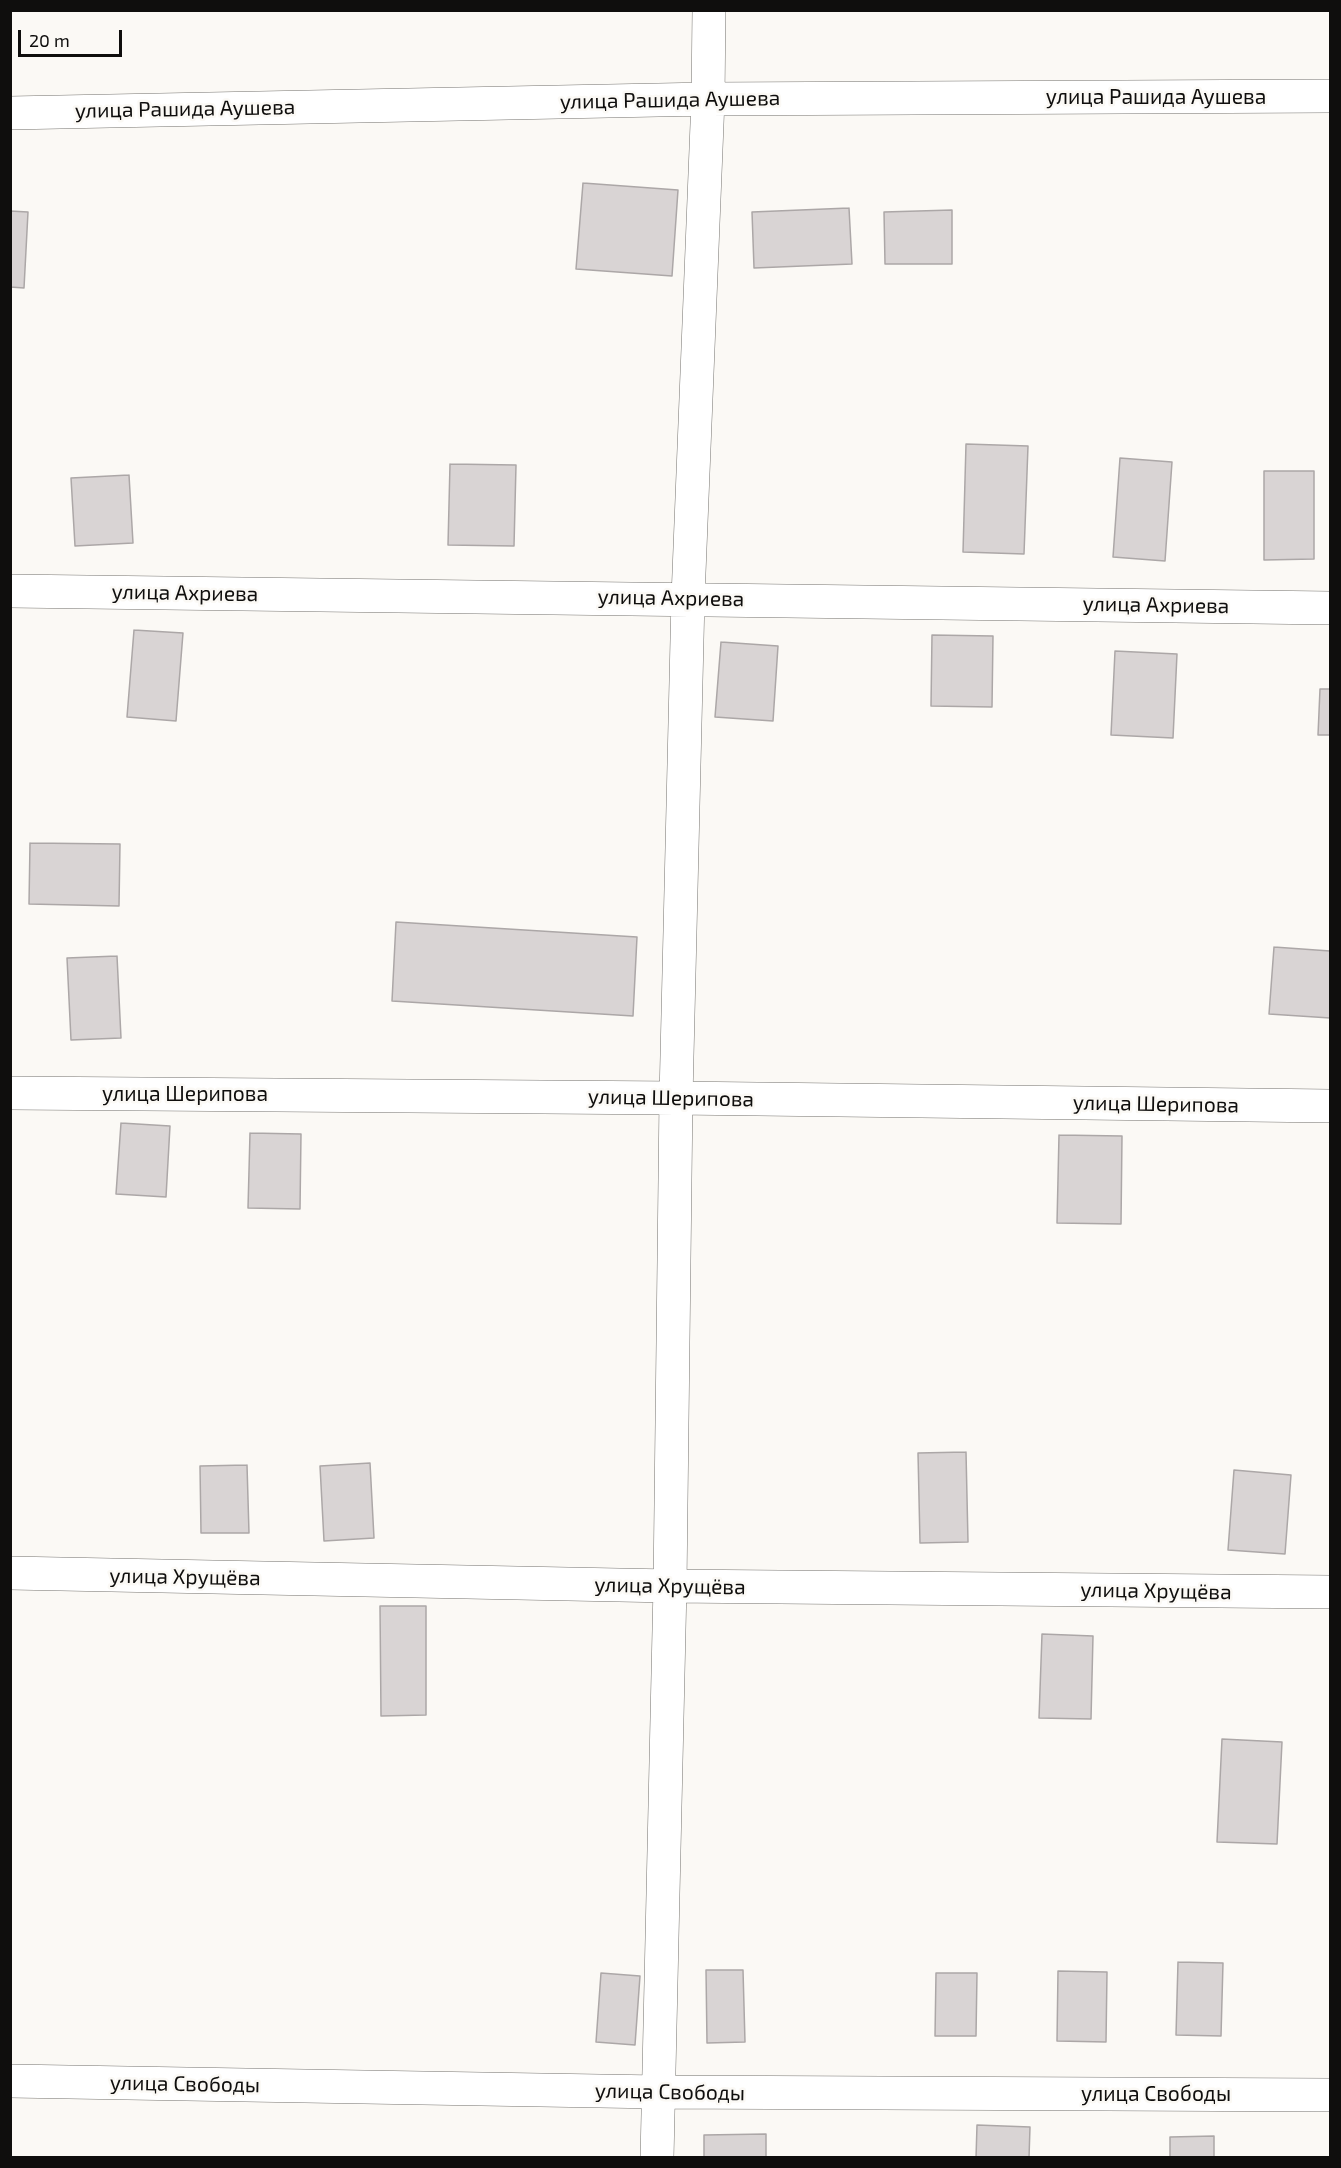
<!DOCTYPE html>
<html>
<head>
<meta charset="utf-8">
<style>
  body { margin:0 }
  #map { position:relative; width:1341px; height:2168px; overflow:hidden; background:#fbf9f5; font-family:"Exo 2",sans-serif }
  canvas { display:block }
  .frame { position:absolute; inset:0; border:12px solid #0f0e0d; pointer-events:none }
  .scale { position:absolute; left:18px; top:30px; width:104px; height:27px; box-sizing:border-box; border:3px solid #0f0e0d; border-top:0; padding-left:8px; font-size:18px; line-height:21px; white-space:nowrap; color:#0f0e0d; -webkit-text-stroke:4px #fbf9f5; paint-order:stroke }
</style>
</head>
<body>
<div id="map">
<canvas width="1341" height="2168"></canvas>
<div class="frame"></div>
<div class="scale">20 m</div>
</div>
<script>
const context = document.querySelector('canvas').getContext('2d');
context.lineJoin = 'round';
function fill(path, color) { context.fillStyle = color; context.fill(path, 'evenodd'); }
const shape = rows => new Path2D(rows.map(r => 'M' + r).join(''));
function strokePath(path, color, width, dash) { context.strokeStyle = color; context.lineWidth = width; context.lineCap = dash ? 'butt' : 'round'; context.setLineDash(dash || []); context.stroke(path); }
function label(font, color, halo, rows, align = 'center') {
  context.font = font + ' "Exo 2",sans-serif'; context.lineWidth = 5; context.setLineDash([]); context.textBaseline = 'middle'; context.strokeStyle = halo; context.fillStyle = color; for (const [text, x, y, turn = 0] of rows) {
    context.save(); context.translate(x, y); context.rotate((+turn || 0) * Math.PI / 180); context.textAlign = isNaN(turn) ? turn : align; if (halo) context.strokeText(text, 0, 0); context.fillText(text, 0, 0); context.restore();
  }
}
const building = shape([
  [583,183,678,190,672,276,576,269,583,183],
  [849,208,852,264,754,268,752,212,849,208],
  [952,210,952,264,885,264,884,212,952,210],
  [10,211,28,212,24,288,10,287,10,211],
  [966,444,1028,446,1024,554,963,552,966,444],
  [1120,458,1172,462,1165,561,1113,557,1120,458],
  [450,464,516,465,514,546,448,545,450,464],
  [1264,471,1314,471,1314,559,1264,560,1264,471],
  [129,475,133,543,75,546,71,478,129,475],
  [134,630,183,633,176,721,127,717,134,630],
  [932,635,993,636,992,707,931,706,932,635],
  [721,642,778,646,773,721,715,717,721,642],
  [1115,651,1177,654,1173,738,1111,735,1115,651],
  [1320,689,1330,689,1330,735,1318,735,1320,689],
  [30,843,120,844,119,906,29,904,30,843],
  [396,922,637,937,633,1016,392,1001,396,922],
  [1274,947,1330,951,1330,1018,1269,1014,1274,947],
  [117,956,121,1038,71,1040,67,958,117,956],
  [121,1123,170,1126,166,1197,116,1194,121,1123],
  [250,1133,301,1134,300,1209,248,1208,250,1133],
  [1059,1135,1122,1136,1121,1224,1057,1223,1059,1135],
  [966,1452,968,1542,920,1543,918,1453,966,1452],
  [370,1463,374,1538,324,1541,320,1466,370,1463],
  [247,1465,249,1533,201,1533,200,1466,247,1465],
  [1234,1470,1291,1475,1285,1554,1228,1550,1234,1470],
  [380,1606,426,1606,426,1715,381,1716,380,1606],
  [1042,1634,1093,1636,1091,1719,1039,1718,1042,1634],
  [1222,1739,1282,1742,1277,1844,1217,1842,1222,1739],
  [1178,1962,1223,1963,1221,2036,1176,2035,1178,1962],
  [706,1970,743,1970,745,2042,707,2043,706,1970],
  [1058,1971,1107,1972,1106,2042,1057,2041,1058,1971],
  [601,1973,640,1976,635,2045,596,2042,601,1973],
  [936,1973,977,1973,976,2036,935,2036,936,1973],
  [977,2125,1030,2127,1029,2158,976,2158,977,2125],
  [766,2134,766,2158,704,2158,704,2135,766,2134],
  [1214,2136,1214,2158,1170,2158,1170,2137,1214,2136]
]);
const minor = shape([
  [10,113,708,99,1330,96],
  [10,591,1330,608],
  [10,1093,676,1098,1330,1106],
  [10,1573,670,1586,1330,1592],
  [10,2081,659,2092,1330,2095],
  [657,2158,670,1586,676,1098,688,598,708,99,709,10]
]);
const streetNames = [
  ["улица Рашида Аушева",1156,97],
  ["улица Рашида Аушева",670,100,-1],
  ["улица Рашида Аушева",185,109,-1],
  ["улица Ахриева",185,593,1],
  ["улица Ахриева",671,598,1],
  ["улица Ахриева",1156,605,1],
  ["улица Шерипова",185,1094],
  ["улица Шерипова",671,1098,1],
  ["улица Шерипова",1156,1104,1],
  ["улица Хрущёва",185,1577,1],
  ["улица Хрущёва",670,1586,1],
  ["улица Хрущёва",1156,1591,1],
  ["улица Свободы",185,2084,1],
  ["улица Свободы",670,2092,1],
  ["улица Свободы",1156,2094]
];
fill(building, '#d9d4d4');
strokePath(building, '#aca7a7', 1.5);
strokePath(minor, '#777571', 34);
strokePath(minor, '#fff', 33);
label('21px', '#0f0e0d', '#fbf9f5', streetNames);
</script>
</body>
</html>
